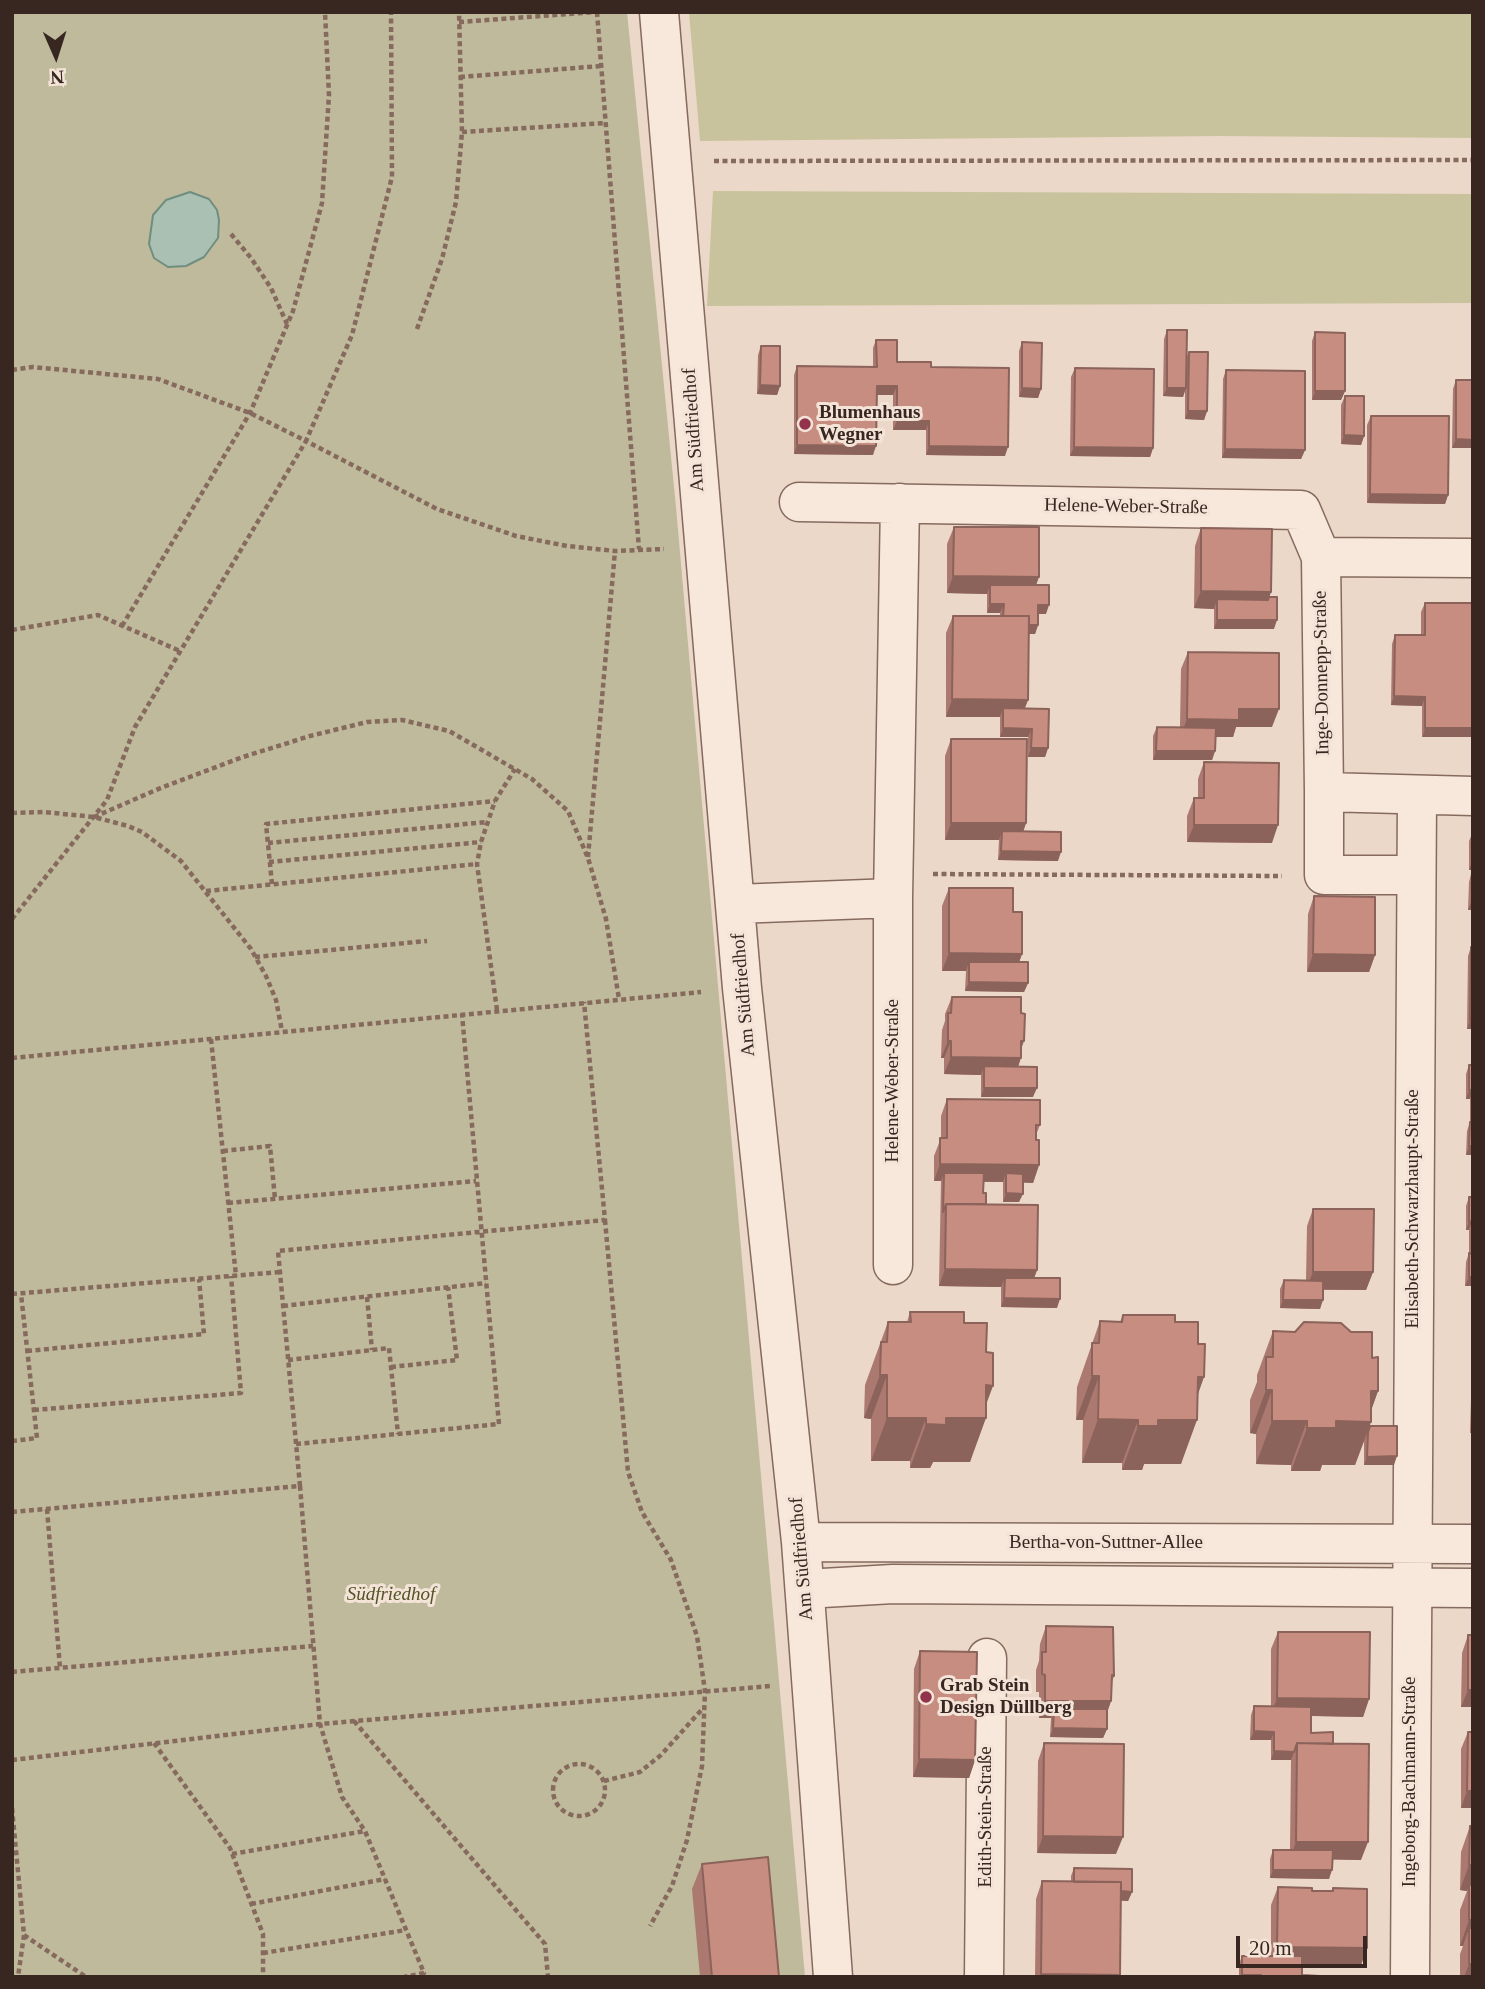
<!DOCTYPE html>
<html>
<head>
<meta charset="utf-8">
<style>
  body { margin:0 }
  #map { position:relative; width:1485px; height:1989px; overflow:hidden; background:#ebd8c8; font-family:Georgia,serif }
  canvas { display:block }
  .frame { position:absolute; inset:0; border:14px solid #382621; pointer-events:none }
  .north { position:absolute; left:21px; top:21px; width:70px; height:70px; -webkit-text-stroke:5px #f3e4d7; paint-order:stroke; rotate:177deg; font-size:19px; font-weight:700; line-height:28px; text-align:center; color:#382621 }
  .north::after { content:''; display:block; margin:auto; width:24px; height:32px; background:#382621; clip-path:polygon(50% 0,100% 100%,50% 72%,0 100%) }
  .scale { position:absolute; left:1236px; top:1936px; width:131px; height:32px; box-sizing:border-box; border:4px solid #382621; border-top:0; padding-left:9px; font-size:21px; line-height:24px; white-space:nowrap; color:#382621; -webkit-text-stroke:5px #f3e4d7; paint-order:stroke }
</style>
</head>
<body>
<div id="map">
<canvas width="1485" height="1989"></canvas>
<div class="frame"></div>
<div class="north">N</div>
<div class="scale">20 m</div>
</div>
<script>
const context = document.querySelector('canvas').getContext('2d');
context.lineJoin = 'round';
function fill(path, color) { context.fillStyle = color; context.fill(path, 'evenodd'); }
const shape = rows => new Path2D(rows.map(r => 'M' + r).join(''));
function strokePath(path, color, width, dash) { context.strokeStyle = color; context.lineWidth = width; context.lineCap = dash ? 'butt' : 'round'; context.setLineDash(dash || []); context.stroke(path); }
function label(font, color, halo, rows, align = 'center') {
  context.font = font + ' Georgia,serif'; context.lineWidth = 6; context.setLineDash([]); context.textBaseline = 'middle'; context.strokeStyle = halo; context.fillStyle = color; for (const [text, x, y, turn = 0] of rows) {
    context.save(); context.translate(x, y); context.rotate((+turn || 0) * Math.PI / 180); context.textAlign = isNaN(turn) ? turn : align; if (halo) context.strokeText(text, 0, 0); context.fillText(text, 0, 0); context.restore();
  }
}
const green = shape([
  [689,12,1473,12,1473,138,1219,136,700,141],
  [713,191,1473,194,1473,303,707,306]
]);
const cemetery = shape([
  [12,12,627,12,676,507,805,1977,12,1977]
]);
const water = shape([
  [190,192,209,199,217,210,219,220,218,238,204,257,186,266,168,267,154,258,149,244,153,215,166,200,190,192]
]);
const path = shape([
  [597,12,639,549],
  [459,22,596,12],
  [460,77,601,66],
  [462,132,605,123],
  [714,161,1473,160],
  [231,234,251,258,271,288,287,324],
  [417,329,442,259,456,202,462,132,459,12],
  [12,370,33,367,158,379,250,413,306,441,352,335,392,177,391,12],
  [122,626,250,413,293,311,322,203,329,95,325,12],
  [12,630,98,615,180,651],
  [12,813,44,812,94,817,128,826,142,832,181,861,251,949,266,976,276,1000,282,1031],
  [94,817,163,787,243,757,310,736,367,722,402,720,449,731,532,779,568,811,588,858,606,919,619,999],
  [268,843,487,822],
  [588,857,615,551],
  [269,862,481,842],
  [933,874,1282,876],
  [272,884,266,824,495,801],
  [206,891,477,864],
  [12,919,107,800,135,727,306,441,437,509,516,536,567,546,615,551,664,549],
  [255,957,427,941],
  [497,1010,477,864,481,842,495,801,515,769],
  [211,1039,236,1276],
  [12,1058,701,992],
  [223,1151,270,1146,275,1199],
  [228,1203,476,1181],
  [605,1220,628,1472,642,1512,671,1560,697,1636,705,1691,702,1766,687,1840,672,1886,650,1926],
  [12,1294,280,1272],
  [367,1297,372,1350],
  [283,1306,486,1283],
  [27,1351,204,1334,199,1279],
  [288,1360,389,1348,398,1434],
  [391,1367,457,1360,448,1287],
  [34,1410,241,1393,231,1276],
  [12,1441,37,1438,21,1294],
  [296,1444,499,1424,462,1014],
  [300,1486,278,1251,605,1220,584,1002],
  [47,1509,60,1668],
  [12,1512,300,1486,320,1724,342,1797,365,1831,424,1973,404,1977],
  [12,1672,313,1646],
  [354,1721,545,1944,548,1977],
  [154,1743,230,1848,263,1934,263,1977],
  [12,1760,320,1724,771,1686],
  '553 1790a26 26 0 1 1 52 0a26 26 0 1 1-52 0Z',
  [604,1781,640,1772,661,1755,704,1707],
  [12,1808,24,1935,18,1977],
  [232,1854,365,1831],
  [251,1904,385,1879],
  [24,1935,86,1977],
  [263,1953,406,1930]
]);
const minor = shape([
  [659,12,742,988,801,1542,833,1977],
  [799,502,1301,510,1321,557],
  [1473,558,1321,557,1324,792,1473,796],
  [1324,792,1324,875,1415,875],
  [736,904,893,898],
  [893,1265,893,898,900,503],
  [801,1542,1473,1544],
  [805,1589,893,1584,1473,1588],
  [984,1977,987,1658],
  [1410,1977,1417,796]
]);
const wall = shape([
  [1167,330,1186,358,1189,352,1207,411,1204,420,1185,419,1185,390,1183,397,1163,396,1164,339],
  [1315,332,1345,391,1341,400,1312,400,1312,341],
  [876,340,897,362,931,367,1005,456,926,455,926,430,893,430,893,395,877,395,873,455,794,454,794,375,797,366,873,367,873,348],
  [1022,342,1041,389,1038,398,1019,397,1019,351],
  [761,346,780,386,777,395,757,394,758,355],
  [1075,368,1153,448,1150,457,1070,456,1071,377],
  [1226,370,1305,450,1301,459,1222,458,1223,379],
  [1456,380,1473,380,1473,448,1452,448,1453,389],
  [1345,396,1364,436,1361,445,1341,444,1341,405],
  [1371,416,1448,495,1445,504,1367,503,1367,425],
  [954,527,1036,585,1046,614,1038,614,1038,625,1035,634,1029,634,1028,700,1025,708,1048,748,1045,757,1028,757,1028,737,1000,737,1000,717,946,717,946,633,953,616,1000,616,1000,613,987,613,987,594,947,593,947,544],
  [1201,528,1271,592,1269,597,1274,629,1214,629,1214,609,1194,608,1195,546],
  [1425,603,1473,603,1422,737,1422,706,1391,705,1392,644,1395,635,1421,635,1421,612],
  [1188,652,1272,727,1236,727,1233,737,1216,737,1215,751,1212,760,1153,760,1153,736,1157,727,1180,727,1181,669],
  [951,739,1026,823,1023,832,1058,861,998,860,999,840,945,840,945,756],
  [1204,762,1272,843,1187,842,1187,816,1194,798,1198,798,1198,779],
  [1473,832,1473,910,1468,910,1469,882,1472,870,1469,870,1469,841],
  [949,888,1013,912,1022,954,1019,962,1028,983,1024,992,965,991,966,971,942,971,942,906],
  [1314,896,1375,955,1369,972,1307,972,1308,914],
  [1471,947,1473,947,1473,1029,1467,1029,1468,956],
  [952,997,1021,1050,1018,1066,1033,1097,981,1097,981,1075,944,1074,944,1058,941,1058,942,1030,945,1021,945,1014],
  [1469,1065,1473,1065,1473,1155,1466,1155,1467,1131,1470,1122,1470,1099,1466,1099,1466,1074],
  [947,1099,1040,1125,1036,1135,1039,1165,1033,1183,1023,1182,1019,1202,1003,1202,1003,1182,983,1182,983,1193,986,1204,1037,1270,1034,1278,1057,1308,1001,1307,1001,1287,939,1286,941,1181,934,1181,934,1156,941,1138,941,1116],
  [1469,1197,1473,1197,1473,1286,1465,1286,1466,1262,1469,1253,1469,1230,1466,1230,1466,1206],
  [1313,1209,1373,1272,1366,1290,1323,1290,1320,1309,1280,1308,1280,1289,1284,1280,1306,1281,1307,1226],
  [910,1312,964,1323,986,1405,970,1462,933,1462,930,1468,910,1468,910,1461,871,1461,871,1419,864,1418,865,1385,888,1322,907,1322],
  [1123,1315,1175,1322,1198,1396,1181,1464,1144,1464,1142,1470,1122,1470,1122,1463,1082,1463,1083,1420,1076,1420,1077,1387,1100,1321,1120,1322],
  [1273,1331,1372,1358,1378,1391,1371,1410,1370,1426,1394,1465,1364,1465,1364,1441,1355,1465,1322,1465,1320,1471,1291,1471,1291,1465,1256,1464,1256,1434,1250,1433,1250,1400,1257,1382,1257,1375],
  [1473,1395,1473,1433,1470,1433,1471,1400],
  [1046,1626,1114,1676,1112,1682,1111,1701,1107,1713,1107,1729,1103,1738,1050,1737,1051,1718,1039,1718,1039,1692,1036,1692,1036,1670,1039,1661,1040,1644],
  [1278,1632,1369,1699,1363,1717,1311,1716,1311,1733,1333,1744,1361,1860,1332,1859,1329,1879,1270,1878,1270,1859,1273,1850,1290,1850,1291,1760,1271,1760,1271,1740,1250,1740,1251,1715,1254,1706,1271,1706,1271,1649],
  [1468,1635,1473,1707,1461,1707,1462,1653],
  [920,1651,975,1760,969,1778,913,1777,914,1669],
  [1468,1732,1473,1732,1473,1808,1461,1808,1461,1749],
  [1044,1743,1116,1854,1037,1853,1038,1761],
  [1470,1826,1473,1977,1460,1977,1460,1954,1463,1946,1460,1946,1460,1910,1467,1891,1460,1890,1461,1852],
  [702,1864,779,1977,700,1977,692,1889],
  [1074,1868,1132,1892,1128,1901,1121,1900,1120,1977,1035,1977,1036,1899,1042,1881,1071,1882,1071,1876],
  [1278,1887,1312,1891,1332,1891,1333,1888,1367,1948,1361,1965,1302,1965,1302,1975,1320,1977,1239,1977,1239,1964,1242,1956,1271,1956,1271,1905]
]);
const shadedWall = shape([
  [760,385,780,386,777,395,757,394],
  [877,386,897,386,893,395,874,395],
  [1022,388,1041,389,1038,398,1019,397],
  [1167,388,1186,388,1183,397,1163,396],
  [1315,391,1345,391,1341,400,1312,400],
  [1188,411,1207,411,1204,420,1185,419],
  [897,421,929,421,926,430,893,430],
  [1344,435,1364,436,1361,445,1341,444],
  [1456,439,1473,440,1473,448,1452,448],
  [797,445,876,446,873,455,794,454],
  [929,446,1008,447,1005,456,926,455],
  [1074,447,1153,448,1150,457,1070,456],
  [1225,449,1305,450,1301,459,1222,458],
  [1370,494,1448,495,1445,504,1367,503],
  [953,576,1039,577,1033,594,990,585,987,594,947,593],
  [1201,591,1271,592,1265,609,1217,599,1214,609,1194,608],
  [990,604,1004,604,1000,613,987,613],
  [1038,605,1049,605,1046,614,1035,614],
  [1217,620,1277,620,1274,629,1214,629],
  [1003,624,1038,625,1035,634,1000,633],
  [1394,696,1425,697,1422,706,1391,705],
  [952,699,1028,700,1021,717,1003,708,1000,717,946,717],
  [1239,709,1279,709,1272,727,1236,727,1233,737,1180,737,1187,719],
  [1003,728,1032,729,1028,737,1000,737],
  [1425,728,1473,728,1473,737,1422,737],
  [1031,748,1048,748,1045,757,1028,757],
  [1156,751,1215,751,1212,760,1153,760],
  [951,823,1026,823,1020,841,1002,831,999,840,945,840],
  [1194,825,1278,825,1272,843,1187,842],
  [1001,851,1061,852,1058,861,998,860],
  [1473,859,1472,870,1469,870],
  [1473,898,1473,910,1468,910],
  [949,953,1022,954,1016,971,969,962,966,971,942,971],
  [1313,954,1375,955,1369,972,1307,972],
  [969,982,1028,983,1024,992,965,991],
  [1470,1020,1473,1020,1473,1029,1467,1029],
  [948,1041,951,1041,944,1058,941,1058],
  [1021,1041,1024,1041,1018,1058,1021,1058,1015,1076,984,1066,981,1075,944,1074,951,1057],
  [984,1088,1037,1088,1033,1097,981,1097],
  [1469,1090,1473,1090,1470,1099,1466,1099],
  [1469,1146,1473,1146,1473,1155,1466,1155],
  [940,1164,1039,1165,1033,1183,1006,1182,1006,1173,1003,1182,943,1181,944,1173,941,1181,934,1181],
  [1006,1193,1023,1194,1019,1202,1003,1202],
  [1472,1221,1469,1230,1466,1230,1469,1222],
  [945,1269,1037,1270,1031,1287,1005,1278,1001,1287,939,1286],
  [1313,1272,1373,1272,1366,1290,1306,1289],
  [1469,1277,1473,1277,1473,1286,1465,1286],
  [1004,1298,1060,1299,1057,1308,1001,1307],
  [1283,1300,1323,1300,1320,1309,1280,1308],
  [880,1375,887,1375,871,1419,864,1418],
  [1092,1376,1099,1376,1083,1420,1076,1420],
  [1198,1377,1204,1377,1189,1420,1197,1420,1181,1464,1144,1464,1142,1470,1122,1470,1138,1426],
  [986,1385,993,1386,981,1418,986,1418,970,1462,933,1462,930,1468,910,1468,926,1424,946,1418],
  [1266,1390,1272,1390,1256,1434,1250,1433],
  [1371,1391,1378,1391,1367,1422,1371,1422,1355,1465,1322,1465,1320,1471,1291,1471,1307,1428,1336,1421],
  [887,1418,926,1418,910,1461,871,1461],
  [1098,1419,1138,1420,1122,1463,1082,1463],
  [1272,1421,1307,1421,1291,1465,1256,1464],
  [1397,1456,1394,1465,1364,1465,1367,1457],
  [1468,1690,1473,1690,1473,1707,1461,1707],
  [1277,1698,1369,1699,1363,1717,1271,1715],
  [1045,1701,1111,1701,1105,1718,1054,1709,1051,1718,1039,1718],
  [1053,1728,1107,1729,1103,1738,1050,1737],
  [1254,1731,1274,1732,1271,1740,1250,1740],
  [1274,1751,1294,1752,1291,1760,1271,1760],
  [919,1759,975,1760,969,1778,913,1777],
  [1467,1791,1473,1791,1473,1808,1461,1808],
  [1043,1836,1123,1837,1116,1854,1037,1853],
  [1296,1842,1368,1842,1361,1860,1290,1859],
  [1469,1865,1473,1865,1473,1891,1469,1885,1467,1891,1460,1890],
  [1273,1870,1332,1870,1329,1879,1270,1878],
  [1074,1890,1132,1892,1128,1901,1071,1899],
  [1469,1920,1473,1920,1473,1932,1469,1928,1463,1946,1460,1946],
  [1277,1947,1367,1948,1361,1965,1271,1964],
  [1469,1964,1473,1964,1473,1977,1464,1977],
  [1041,1974,1120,1975,1120,1977,1040,1977],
  [1242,1975,1261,1975,1260,1977,1241,1977]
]);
const building = shape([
  [1167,330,1187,330,1186,388,1167,388,1167,330],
  [1315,332,1345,333,1345,391,1315,391,1315,332],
  [876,340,897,340,897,362,931,362,931,367,1009,368,1008,447,929,446,929,421,897,421,897,386,877,386,876,446,797,445,797,366,877,367,876,340],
  [1022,342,1042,343,1041,389,1022,388,1022,342],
  [761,346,780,346,780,386,760,385,761,346],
  [1189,352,1208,352,1207,411,1188,411,1189,352],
  [1075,368,1154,369,1153,448,1074,447,1075,368],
  [1226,370,1305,371,1305,450,1225,449,1226,370],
  [1456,380,1473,380,1473,440,1456,439,1456,380],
  [1345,396,1364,396,1364,436,1344,435,1345,396],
  [1371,416,1449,416,1448,495,1370,494,1371,416],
  [954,527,1039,527,1039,577,953,576,954,527],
  [1201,528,1272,529,1271,592,1201,591,1201,528],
  [990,585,1049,585,1049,605,1038,605,1038,625,1029,625,1029,616,1003,616,1004,604,990,604,990,585],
  [1269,597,1277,597,1277,620,1217,620,1217,599,1268,600,1269,597],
  [1425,603,1473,603,1473,728,1425,728,1425,697,1394,696,1395,635,1425,635,1425,603],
  [953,616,1029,616,1028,700,952,699,953,616],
  [1188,652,1279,653,1279,709,1239,709,1239,720,1187,719,1188,652],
  [1003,708,1049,709,1048,748,1031,748,1032,729,1003,728,1003,708],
  [1157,727,1216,728,1215,751,1156,751,1157,727],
  [951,739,1027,739,1026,823,951,823,951,739],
  [1204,762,1279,763,1278,825,1194,825,1194,798,1204,798,1204,762],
  [1002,831,1061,832,1061,852,1001,851,1002,831],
  [949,888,1013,888,1013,912,1022,912,1022,954,949,953,949,888],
  [1314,896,1375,897,1375,955,1313,954,1314,896],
  [1471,947,1473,947,1473,1020,1470,1020,1471,947],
  [969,962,1028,962,1028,983,969,982,969,962],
  [952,997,1021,997,1021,1013,1025,1014,1024,1041,1021,1041,1021,1058,951,1057,951,1041,948,1041,948,1013,951,1013,952,997],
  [1469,1065,1473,1065,1473,1090,1469,1090,1469,1065],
  [984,1066,1037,1067,1037,1088,984,1088,984,1066],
  [947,1099,1040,1100,1040,1125,1036,1125,1036,1140,1039,1140,1039,1165,940,1164,940,1138,947,1138,947,1099],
  [1470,1122,1473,1122,1473,1146,1469,1146,1470,1122],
  [944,1173,984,1173,983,1193,986,1193,986,1204,946,1204,943,1212,944,1173],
  [1006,1173,1023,1174,1023,1194,1006,1193,1006,1173],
  [1469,1197,1473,1197,1473,1277,1469,1277,1469,1253,1472,1254,1472,1221,1469,1222,1469,1197],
  [946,1204,1038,1205,1037,1270,945,1269,946,1204],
  [1313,1209,1374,1209,1373,1272,1313,1272,1313,1209],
  [1005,1278,1060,1278,1060,1299,1004,1298,1005,1278],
  [1284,1280,1323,1281,1323,1300,1283,1300,1284,1280],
  [910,1312,964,1312,964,1323,987,1323,986,1352,993,1353,993,1386,986,1385,986,1418,946,1418,946,1425,926,1424,926,1418,887,1418,887,1375,880,1375,881,1342,887,1342,888,1322,911,1322,910,1312],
  [1123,1315,1175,1315,1175,1322,1198,1322,1198,1344,1205,1344,1204,1377,1198,1377,1197,1420,1158,1420,1158,1426,1138,1426,1138,1420,1098,1419,1099,1376,1092,1376,1092,1343,1099,1343,1100,1321,1122,1322,1123,1315],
  [1304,1322,1341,1323,1351,1332,1372,1332,1372,1358,1378,1357,1378,1391,1371,1391,1371,1422,1336,1421,1336,1428,1307,1428,1307,1421,1272,1421,1272,1390,1266,1390,1266,1357,1273,1357,1273,1331,1295,1332,1304,1322],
  [1370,1426,1397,1426,1397,1456,1367,1457,1368,1432,1370,1426],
  [1046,1626,1113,1627,1114,1676,1112,1675,1111,1701,1045,1701,1045,1675,1042,1674,1042,1652,1046,1652,1046,1626],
  [1278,1632,1370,1632,1369,1699,1277,1698,1278,1632],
  [1468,1635,1473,1635,1473,1690,1468,1690,1468,1635],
  [920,1651,977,1652,975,1760,919,1759,920,1651],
  [1254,1706,1311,1707,1311,1733,1333,1732,1333,1744,1297,1743,1294,1752,1274,1751,1274,1732,1254,1731,1254,1706],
  [1054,1709,1107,1709,1107,1729,1053,1728,1054,1709],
  [1468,1732,1473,1732,1473,1791,1467,1791,1468,1732],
  [1044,1743,1124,1744,1123,1837,1043,1836,1044,1743],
  [1297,1743,1369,1744,1368,1842,1296,1842,1297,1743],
  [1470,1826,1473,1826,1473,1865,1469,1865,1470,1826],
  [1273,1850,1333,1850,1332,1870,1273,1870,1273,1850],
  [768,1857,779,1977,712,1977,702,1864,768,1857],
  [1074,1868,1132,1869,1132,1892,1121,1891,1121,1882,1074,1882,1074,1868],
  [1042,1881,1121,1882,1120,1975,1041,1974,1042,1881],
  [1469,1885,1473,1885,1473,1920,1469,1920,1469,1885],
  [1278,1887,1312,1888,1312,1891,1333,1891,1333,1888,1367,1889,1367,1948,1277,1947,1278,1887],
  [1469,1928,1473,1928,1473,1964,1469,1964,1469,1928],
  [1242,1956,1302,1956,1302,1975,1320,1976,1320,1977,1261,1977,1261,1975,1242,1975,1242,1956]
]);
const markers = [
  [805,424,7,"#91334a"],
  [926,1697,7,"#91334a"]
];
const poiNames = [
  ["Blumenhaus",819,413],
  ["Wegner",819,435],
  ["Grab Stein",940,1686],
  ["Design Düllberg",940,1708]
];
const streetNames = [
  ["Am Südfriedhof",694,430,-94],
  ["Helene-Weber-Straße",1126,507,1],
  ["Inge-Donnepp-Straße",1322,673,-91],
  ["Am Südfriedhof",744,995,-95],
  ["Helene-Weber-Straße",893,1081,-90],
  ["Elisabeth-Schwarzhaupt-Straße",1413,1209,-90],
  ["Bertha-von-Suttner-Allee",1106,1543],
  ["Am Südfriedhof",802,1559,-95],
  ["Ingeborg-Bachmann-Straße",1410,1782,-90],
  ["Edith-Stein-Straße",986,1817,-90]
];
const parkNames = [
  ["Südfriedhof",391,1595]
];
fill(green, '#c9c39d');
fill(cemetery, '#bfba9b');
fill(water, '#a9c0b3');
strokePath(water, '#708e7f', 2);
strokePath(minor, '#866a5e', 41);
strokePath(path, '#866a5e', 4.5, [5, 3.5]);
strokePath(minor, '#f7e8db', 38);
fill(wall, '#ab796f');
fill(shadedWall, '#8b635a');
fill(building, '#c78d81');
strokePath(building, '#8b635a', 2);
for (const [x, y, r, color] of markers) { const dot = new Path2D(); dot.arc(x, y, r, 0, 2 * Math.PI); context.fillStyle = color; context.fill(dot); strokePath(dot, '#f3e4d7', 2.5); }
label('bold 19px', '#382621', '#f3e4d7', poiNames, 'left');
label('19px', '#382621', '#f3e4d7', streetNames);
label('italic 19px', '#525329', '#f3e4d7', parkNames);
</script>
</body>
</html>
